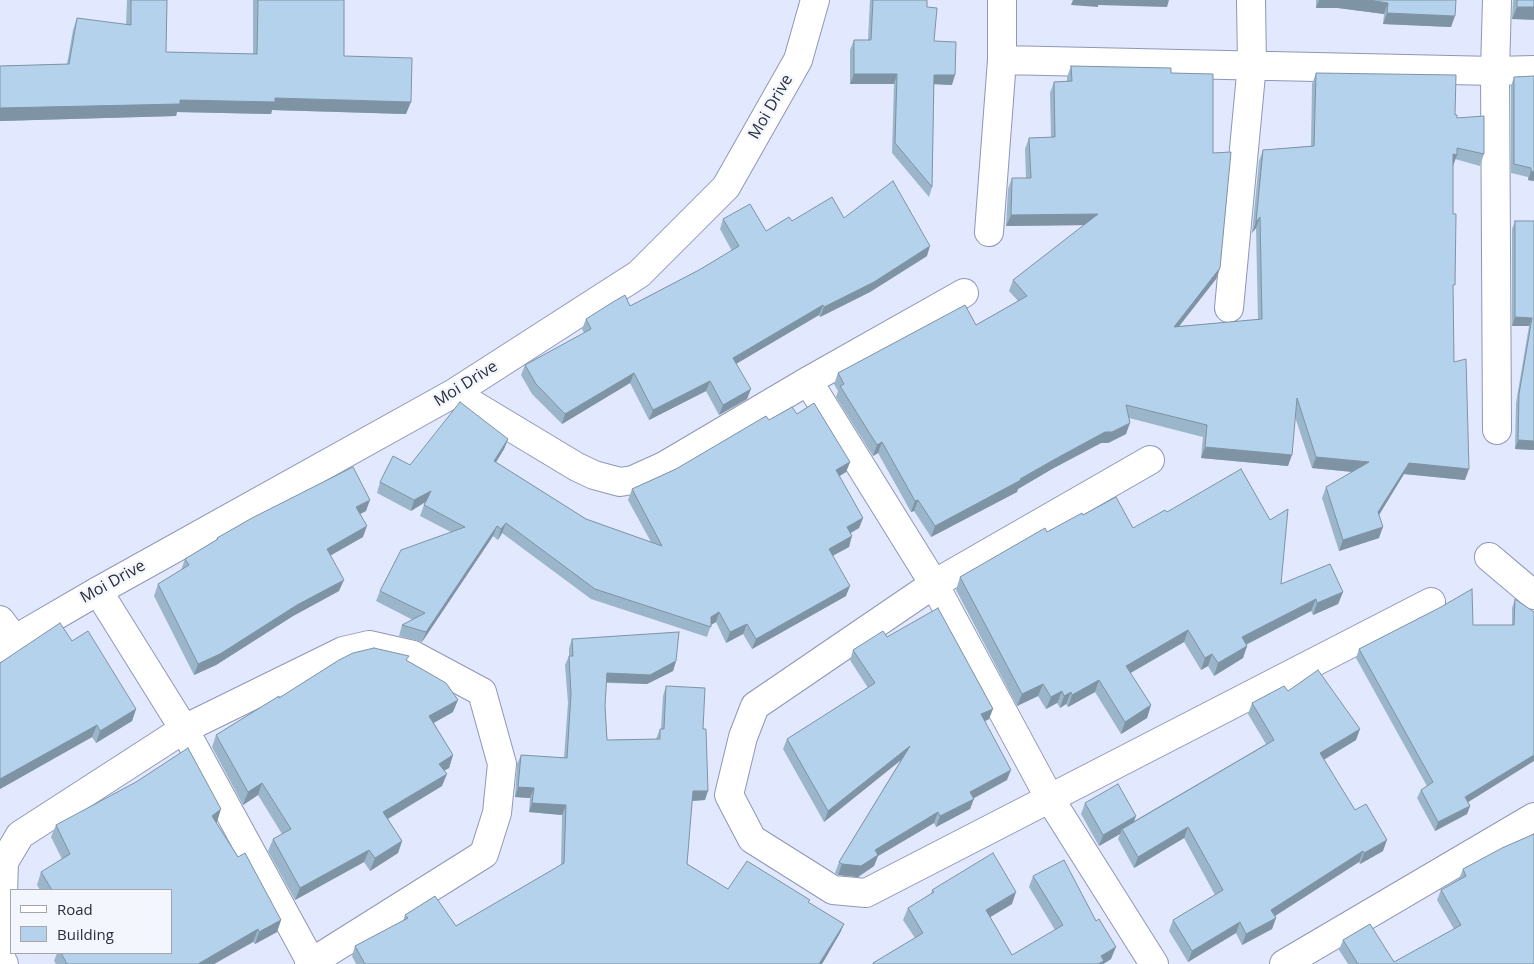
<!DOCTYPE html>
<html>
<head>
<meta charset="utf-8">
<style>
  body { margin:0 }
  #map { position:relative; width:1534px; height:964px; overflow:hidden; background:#e2e8fd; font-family:"Open Sans",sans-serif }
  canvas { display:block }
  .legend { position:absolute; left:10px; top:889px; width:162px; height:65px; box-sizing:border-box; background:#f4f6fd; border:1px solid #a3a6af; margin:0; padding:6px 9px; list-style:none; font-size:15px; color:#2a2e3b }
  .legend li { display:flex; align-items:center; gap:10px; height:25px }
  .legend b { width:25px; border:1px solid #a3a6af }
</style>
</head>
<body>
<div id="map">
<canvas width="1534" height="964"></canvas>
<ul class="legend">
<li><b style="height:6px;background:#fff"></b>Road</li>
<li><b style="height:14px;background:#b4d2eb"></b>Building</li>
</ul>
</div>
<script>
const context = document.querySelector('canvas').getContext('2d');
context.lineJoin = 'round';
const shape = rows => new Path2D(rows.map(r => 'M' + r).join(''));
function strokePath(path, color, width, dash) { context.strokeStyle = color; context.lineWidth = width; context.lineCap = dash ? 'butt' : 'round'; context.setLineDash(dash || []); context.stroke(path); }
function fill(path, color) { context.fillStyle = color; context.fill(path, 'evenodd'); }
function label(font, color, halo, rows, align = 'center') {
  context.font = font + ' "Open Sans",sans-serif'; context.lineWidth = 5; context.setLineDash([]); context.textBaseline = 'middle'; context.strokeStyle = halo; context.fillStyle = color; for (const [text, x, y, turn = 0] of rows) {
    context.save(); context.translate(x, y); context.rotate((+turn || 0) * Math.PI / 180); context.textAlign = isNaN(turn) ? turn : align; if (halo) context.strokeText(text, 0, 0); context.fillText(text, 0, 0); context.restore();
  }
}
const minor = shape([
  [1497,0,1495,71,1497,430],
  [1002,60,1495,71,1534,70],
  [989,232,1002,60,1002,0],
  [1229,308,1252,64,1251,0],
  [808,381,934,584,1050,799,1154,964],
  [454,393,577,467,594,475,620,482,633,480,664,466,808,381,964,293],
  [1150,460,934,584,755,706,743,737,729,795,752,839,833,890,866,893,1431,602],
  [1489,557,1534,595],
  [98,591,184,729,312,964],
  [0,620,15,640],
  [0,648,98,591,454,393,639,274,726,187,798,60,815,0],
  [4,964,1,960,4,862,20,835,184,729,343,651,369,645,413,655,482,692,502,764,497,813,484,854,309,964],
  [1284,964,1534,817]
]);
const wall = shape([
  [127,0,167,0,166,52,253,54,253,0,344,0,344,56,406,114,272,110,271,114,177,112,176,116,0,121,0,66,67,64,73,30,77,18,126,25],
  [870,0,927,0,927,7,934,41,952,85,934,84,932,187,929,197,892,153,894,84,850,84,850,50,854,40,868,40],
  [1316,0,1456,0,1451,27,1383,24,1384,14,1338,8,1316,8],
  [1513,0,1534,0,1512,19],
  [1071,66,1171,73,1213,153,1220,268,1216,279,1179,326,1258,320,1256,228,1252,233,1259,161,1263,150,1311,146,1312,84,1316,73,1455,115,1484,154,1480,166,1455,159,1453,166,1453,291,1454,362,1465,480,1404,474,1379,515,1379,538,1339,551,1322,498,1326,487,1352,472,1312,468,1295,417,1288,466,1201,458,1203,437,1129,418,1126,434,1108,443,1101,443,1052,469,1018,489,1017,492,931,537,914,511,911,512,878,453,873,456,836,397,838,391,834,384,838,373,976,325,1018,301,1009,291,1013,280,1084,225,1006,226,1008,189,1012,178,1026,178,1025,149,1029,138,1051,137,1050,93,1054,82,1067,81,1067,77],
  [1514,77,1534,181,1528,180,1528,177,1511,173,1511,86],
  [844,218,927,256,870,292,820,317,819,315,736,364,747,399,719,415,706,391,649,420,630,383,562,424,532,394,521,375,525,365,584,333,582,329,586,319,630,306,699,270,732,251,720,229,723,219,766,231,792,221],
  [1515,221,1534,221,1534,450,1515,449,1516,403,1529,326,1512,326,1512,229],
  [797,414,850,462,846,472,839,476,863,518,859,528,851,533,849,547,832,556,846,596,752,649,743,634,726,643,716,622,711,625,707,637,591,599,502,533,498,540,493,536,422,642,399,636,402,625,413,620,376,601,380,591,451,532,420,516,425,502,411,511,377,493,380,482,410,465,508,439,504,449,496,462,586,519,651,542,628,500,632,489,676,469,769,420],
  [366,511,360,514,363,537,330,556,339,591,293,616,216,665,194,675,154,596,158,584,181,570,185,559,216,540,217,538],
  [1167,512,1281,584,1343,592,1338,604,1313,615,1311,611,1246,645,1247,646,1243,658,1214,676,1208,666,1201,670,1184,642,1130,673,1151,705,1147,718,1121,734,1095,692,1068,707,1066,704,1060,708,1057,703,1046,709,1038,696,1017,706,956,590,960,577,1047,532,1083,515,1133,528],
  [1515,599,1534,612,1468,802,1470,806,1467,814,1435,831,1417,798,1421,790,1427,786,1356,658,1359,649,1473,625,1512,625,1512,608],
  [887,637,989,719,985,721,1007,780,973,799,970,809,936,827,934,823,878,856,874,866,858,877,838,875,835,873,839,862,901,760,824,822,783,749,787,739,868,688,850,660,853,650],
  [572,639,676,661,673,671,647,684,606,683,605,706,607,740,656,739,660,729,661,729,663,696,666,686,703,729,705,800,692,801,687,864,728,889,809,903,844,924,840,933,822,964,356,964,352,956,355,946,403,921,405,915,456,926,561,865,562,815,529,812,530,798,515,797,517,764,521,755,564,758,568,703,565,665,569,656,569,648],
  [72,641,136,709,132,721,96,743,92,737,0,789,0,663],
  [407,661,453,712,434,723,453,755,449,768,444,770,442,786,388,819,402,841,398,853,370,871,364,862,295,900,268,851,273,839,282,834,258,795,243,805,212,747,216,735,279,698],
  [1288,691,1356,740,1324,760,1355,810,1383,851,1360,864,1359,862,1275,916,1276,918,1272,929,1242,945,1236,933,1188,962,1169,931,1173,920,1215,895,1184,838,1134,868,1118,839,1120,834,1099,846,1081,814,1085,803,1134,821,1266,744,1248,714,1252,703],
  [216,822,238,857,281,920,277,932,255,944,253,942,214,964,56,964,54,961,57,953,171,953,171,890,40,890,37,885,41,872,62,859,51,837,56,825,217,822],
  [1463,869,1534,964,1348,964,1339,950,1343,940,1394,962,1454,929,1437,900,1441,890,1459,879],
  [1033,876,1111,959,1103,964,872,964,873,963,915,938,903,920,908,908,931,894,932,890,1012,904,990,917,1012,955,1055,930,1029,887]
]);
const shadedWall = shape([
  [1073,0,1169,0,1167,7,1098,5,1098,7,1071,5],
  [1319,0,1368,0,1388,3,1384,14,1338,8,1316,8],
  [1517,7,1534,7,1534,20,1512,19],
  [1387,13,1455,16,1451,27,1383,24],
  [854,74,897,74,894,84,850,84],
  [934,75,955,75,952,85,931,84],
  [275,98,411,102,406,114,272,110,271,114,177,112,176,116,0,121,0,108,180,100],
  [1453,154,1457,155,1453,166],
  [1531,171,1534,172,1534,181,1528,180],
  [1098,214,1094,225,1006,226,1011,215],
  [1260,217,1256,228,1252,233,1256,222],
  [930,246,927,256,870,292,820,317,824,307],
  [1220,268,1216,279,1170,338,1174,327],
  [823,305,819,315,729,368,733,358],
  [1515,317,1532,318,1529,326,1512,326],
  [634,373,630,383,562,424,565,414],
  [710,381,706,391,649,420,653,410],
  [751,389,747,399,719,415,723,405],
  [1130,423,1126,434,1108,443,1101,443,1052,469,1018,489,1017,492,931,537,935,526,1020,479,1057,458,1105,432],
  [508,439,504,449,490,472,494,461],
  [1518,440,1534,441,1534,450,1515,449],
  [882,442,878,453,873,456,877,445],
  [1205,447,1292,455,1288,466,1201,458],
  [1316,457,1369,462,1365,473,1312,468],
  [850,462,846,472,832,481,836,470],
  [1409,463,1469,469,1465,480,1404,474,1374,523,1378,512],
  [431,491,427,501,411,511,414,500],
  [370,500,366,511,352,518,356,507],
  [918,500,914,511,911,512,915,501],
  [863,518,859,528,843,537,847,527],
  [506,523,502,533,498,540,501,529],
  [367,526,363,537,322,560,327,549],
  [497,526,493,536,422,642,426,632],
  [1383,527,1379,538,1339,551,1343,540],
  [852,536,849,547,825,560,829,549],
  [344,580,339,591,293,616,216,665,194,675,198,664,297,605],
  [850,586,846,596,752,649,756,639],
  [1343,592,1338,604,1313,615,1317,603],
  [1316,599,1311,611,1237,649,1242,637],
  [719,612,716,622,709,626,711,617],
  [747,624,743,634,726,643,730,632],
  [1188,630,1184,642,1122,678,1126,666],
  [1247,646,1243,658,1214,676,1218,663],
  [1212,654,1208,666,1201,670,1205,658],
  [676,661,673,671,647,684,604,682,607,673],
  [1099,680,1095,692,1068,707,1072,695],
  [1043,684,1038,696,1017,706,1022,694],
  [1062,691,1057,703,1046,709,1051,697],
  [1071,692,1066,704,1060,708,1064,696],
  [458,700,453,712,424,728,429,716],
  [1151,705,1147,718,1121,734,1125,722],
  [136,709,132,721,96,743,100,731],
  [993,709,989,719,977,725,981,714],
  [97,725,92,737,0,789,0,779],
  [1360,729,1356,740,1316,764,1320,753],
  [910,746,906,756,824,822,828,811],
  [453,755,449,768,435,776,439,764],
  [1534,755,1534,761,1462,806,1465,797],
  [1011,770,1007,780,966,802,970,792],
  [447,774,442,786,379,824,383,812],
  [262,783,258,795,243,805,248,792],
  [518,787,534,788,530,798,515,797],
  [693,791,708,791,705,800,690,801],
  [974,799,970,809,936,827,940,816],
  [532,803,566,805,562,815,529,812],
  [1470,806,1467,814,1435,831,1438,822],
  [221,809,217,822,207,828,212,816],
  [938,812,934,823,878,856,874,866,858,877,838,875,842,864,875,850],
  [1136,816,1132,827,1122,829,1120,834,1099,846,1103,835],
  [1188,827,1184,838,1134,868,1138,857],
  [1387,840,1383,851,1360,864,1364,853],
  [402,841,398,853,370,871,375,858],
  [369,850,364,862,295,900,300,888],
  [1363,851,1359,862,1267,921,1271,910],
  [1016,892,1012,904,982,922,986,910],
  [1276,918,1272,929,1242,945,1246,934],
  [281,920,277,932,255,944,259,932],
  [1240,922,1236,933,1188,962,1192,951],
  [844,924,840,933,822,964,819,964],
  [258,929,253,942,214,964,198,964],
  [1116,947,1111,959,1103,964,1098,964,1101,956]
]);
const building = shape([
  [131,0,167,0,166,52,257,54,258,0,344,0,344,56,412,58,411,102,275,98,275,102,180,100,180,104,0,108,0,66,69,64,77,18,131,25,131,0],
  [873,0,927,0,927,7,937,8,934,41,956,42,955,75,934,75,932,187,895,143,897,74,854,74,854,40,871,40,873,0],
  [1368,0,1456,0,1455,16,1387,13,1388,3,1368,0],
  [1517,0,1534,0,1534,7,1517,7,1517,0],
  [1071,66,1171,68,1171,73,1213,74,1213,153,1231,152,1220,268,1174,327,1262,319,1260,217,1256,222,1263,150,1314,146,1316,73,1456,75,1455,115,1457,115,1457,118,1484,116,1484,154,1457,148,1457,155,1453,154,1453,214,1456,214,1455,285,1453,285,1454,362,1466,359,1469,469,1409,463,1378,512,1383,527,1343,540,1326,487,1369,462,1316,457,1297,398,1292,455,1205,447,1207,425,1126,405,1130,423,1112,432,1105,432,1057,458,1020,479,1021,480,935,526,918,500,915,501,882,442,877,445,840,386,844,384,838,373,965,305,976,325,1027,296,1013,280,1098,214,1011,215,1012,178,1031,178,1029,138,1055,137,1054,82,1072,81,1071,66],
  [1534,76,1534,172,1531,171,1531,168,1514,164,1514,77,1534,76],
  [893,181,930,246,874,282,824,307,823,305,733,358,751,389,723,405,710,381,653,410,634,373,565,414,536,384,525,365,591,329,586,319,613,302,625,295,630,306,699,270,739,246,723,219,750,204,766,231,789,217,792,221,832,197,844,218,893,181],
  [1515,221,1534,221,1534,441,1518,440,1519,394,1532,318,1515,317,1515,221],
  [460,402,508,439,494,461,586,519,662,546,632,489,676,469,766,416,769,420,792,407,797,414,814,403,850,462,836,470,863,518,847,527,852,536,829,549,850,586,756,639,747,624,730,632,719,612,711,617,711,627,595,589,506,523,501,529,497,526,426,632,402,625,425,613,380,591,401,550,465,527,424,505,431,491,414,500,380,482,393,456,410,465,460,402],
  [353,467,370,500,356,507,367,526,327,549,344,580,297,605,220,654,198,664,158,584,189,565,185,559,218,539,217,538,252,518,353,467],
  [1241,469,1270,520,1288,509,1281,584,1330,564,1343,592,1317,603,1316,599,1242,637,1247,646,1218,663,1212,654,1205,658,1188,630,1126,666,1151,705,1125,722,1099,680,1072,695,1071,692,1064,696,1062,691,1051,697,1043,684,1022,694,960,577,1045,528,1047,532,1082,513,1083,515,1116,497,1133,528,1165,510,1167,512,1241,469],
  [1472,589,1473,625,1514,625,1515,599,1534,612,1534,755,1465,797,1470,806,1438,822,1421,790,1433,782,1359,649,1441,607,1472,589],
  [938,608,993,709,981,714,1011,770,970,792,974,799,940,816,938,812,875,850,878,855,861,866,842,864,839,862,910,746,828,811,787,739,875,683,853,650,883,631,887,637,938,608],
  [60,623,72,641,88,631,136,709,100,731,97,725,0,779,0,663,60,623],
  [679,632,676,661,650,675,607,673,605,706,607,740,660,739,660,729,664,729,666,686,705,688,703,729,706,729,708,791,693,791,687,864,728,889,747,861,810,900,808,902,844,924,819,964,365,964,355,946,408,918,405,915,435,896,456,926,564,863,566,805,532,803,534,788,518,787,521,755,567,758,571,694,569,656,573,656,572,639,679,632],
  [374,648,409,656,406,660,446,683,458,700,429,716,453,755,439,764,447,774,383,812,402,841,375,858,369,850,300,888,273,839,291,829,262,783,248,792,216,735,279,696,279,698,339,660,353,653,374,648],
  [1318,670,1360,729,1320,753,1355,810,1366,804,1387,840,1364,853,1363,851,1271,910,1276,918,1246,934,1240,922,1192,951,1173,920,1223,890,1188,827,1138,857,1122,829,1274,740,1252,703,1284,686,1288,691,1318,670],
  [188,748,221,809,212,816,238,857,245,853,281,920,259,932,258,929,198,964,67,964,61,953,171,953,171,890,52,890,41,872,70,854,56,825,136,782,188,748],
  [1118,784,1136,816,1103,835,1085,803,1118,784],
  [1534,834,1534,964,1358,964,1343,940,1370,924,1394,962,1461,925,1441,890,1466,876,1463,869,1502,848,1534,834],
  [993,853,1016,892,986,910,1012,955,1063,925,1033,876,1064,860,1096,921,1099,919,1116,947,1101,956,1104,961,1098,964,874,964,873,963,923,933,908,908,934,892,932,890,993,853]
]);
const streetNames = [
  ["Moi Drive",771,107,-60],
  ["Moi Drive",466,384,-32],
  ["Moi Drive",113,582,-29]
];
strokePath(minor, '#8e97b7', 30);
strokePath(minor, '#fff', 28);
fill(wall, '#9bb5ca');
fill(shadedWall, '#7e93a4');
fill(building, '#b4d2eb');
strokePath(building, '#7e93a4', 1);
label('16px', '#2a2e3b', '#f4f6fd', streetNames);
</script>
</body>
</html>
